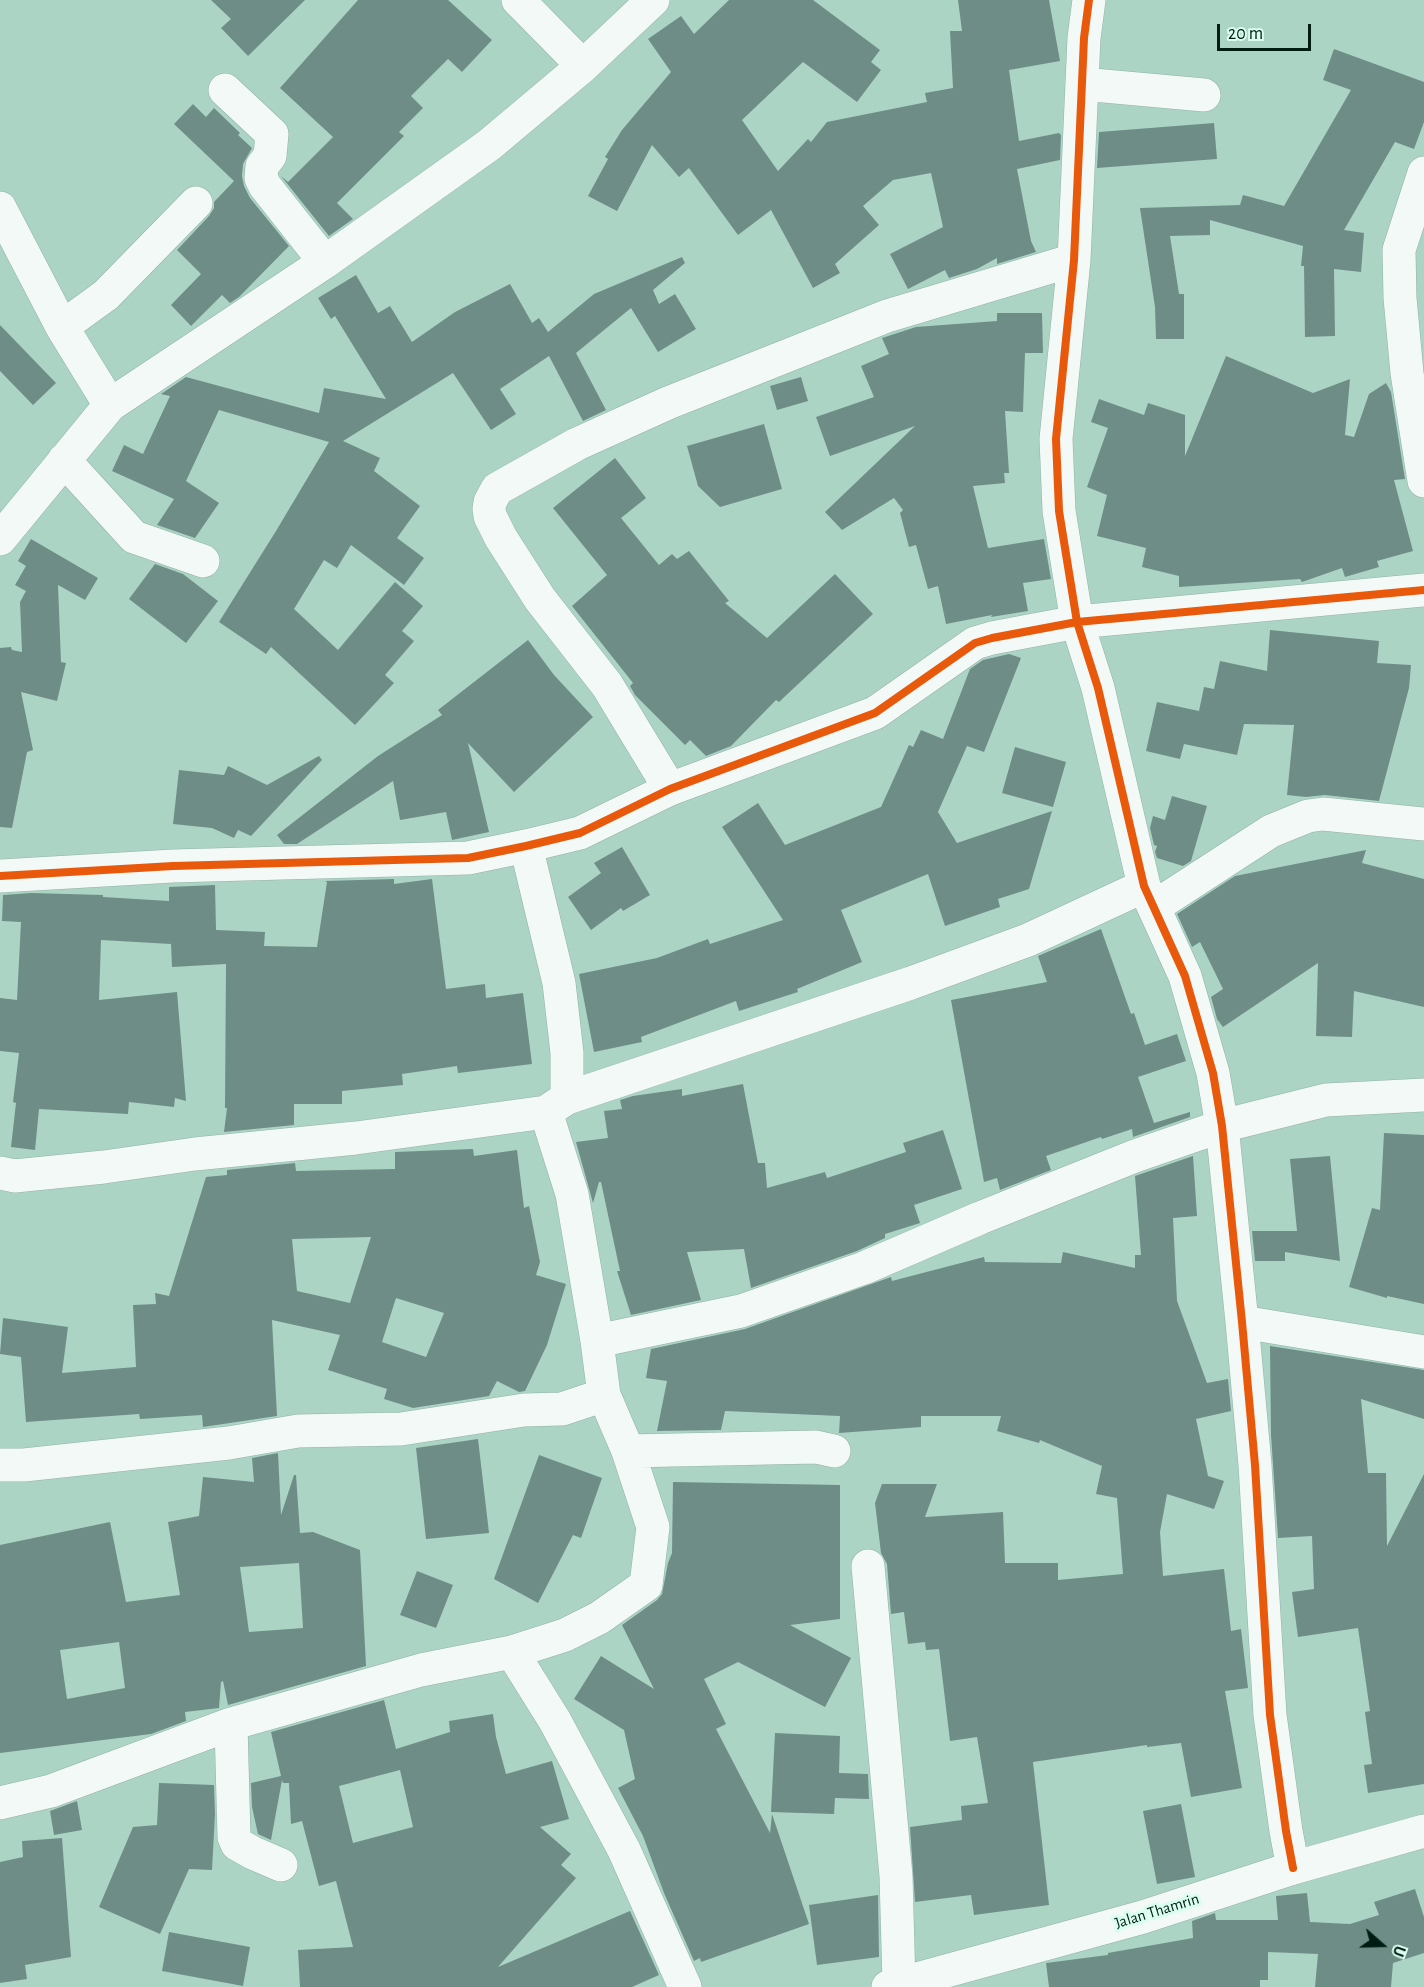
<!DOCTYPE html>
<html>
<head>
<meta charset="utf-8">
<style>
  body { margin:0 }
  #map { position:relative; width:1424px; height:1987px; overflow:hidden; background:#acd4c5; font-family:"Alegreya Sans",sans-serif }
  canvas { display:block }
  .north { position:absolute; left:1352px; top:1915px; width:60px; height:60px; -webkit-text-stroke:4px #d9feef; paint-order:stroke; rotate:110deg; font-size:16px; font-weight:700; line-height:24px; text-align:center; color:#001d14 }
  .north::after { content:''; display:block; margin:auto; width:21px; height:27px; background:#001d14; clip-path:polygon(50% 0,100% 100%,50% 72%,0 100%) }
  .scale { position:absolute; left:1217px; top:24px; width:94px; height:27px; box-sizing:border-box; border:3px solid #001d14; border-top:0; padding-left:8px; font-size:18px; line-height:21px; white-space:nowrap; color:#001d14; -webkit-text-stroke:4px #d9feef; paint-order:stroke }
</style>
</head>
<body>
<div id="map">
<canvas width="1424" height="1987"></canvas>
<div class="north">U</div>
<div class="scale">20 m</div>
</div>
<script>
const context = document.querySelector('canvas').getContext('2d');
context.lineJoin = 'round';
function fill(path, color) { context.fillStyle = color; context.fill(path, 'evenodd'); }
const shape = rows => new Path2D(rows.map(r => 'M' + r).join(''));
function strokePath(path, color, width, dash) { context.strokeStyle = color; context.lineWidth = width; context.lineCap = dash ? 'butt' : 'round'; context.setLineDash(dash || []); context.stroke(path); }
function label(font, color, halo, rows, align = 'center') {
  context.font = font + ' "Alegreya Sans",sans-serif'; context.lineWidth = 6; context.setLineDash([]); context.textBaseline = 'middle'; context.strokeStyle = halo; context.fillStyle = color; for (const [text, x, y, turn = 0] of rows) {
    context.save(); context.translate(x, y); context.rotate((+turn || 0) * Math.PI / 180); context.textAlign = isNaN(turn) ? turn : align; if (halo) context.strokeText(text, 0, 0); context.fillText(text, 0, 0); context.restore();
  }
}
const building = shape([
  [211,0,305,0,248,56,221,28,231,19],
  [358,0,448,0,492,40,462,72,448,59,411,96,423,108,399,132,404,136,337,203,353,219,329,236,281,176,288,182,333,137,280,88],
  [729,0,813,0,880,50,871,62,881,70,857,102,803,62,742,120,778,171,808,139,811,142,827,122,927,102,925,93,953,88,950,31,962,31,958,0,1049,0,1060,61,1009,70,1019,141,1059,133,1061,135,1060,160,1017,169,1031,241,1036,252,997,264,997,258,977,269,949,278,945,270,908,289,890,254,943,227,931,173,893,180,863,206,879,225,835,264,840,273,813,288,771,210,738,235,689,168,679,177,652,145,617,211,588,196,608,159,605,157,622,130,671,72,648,39,681,16,694,34],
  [1334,49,1424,82,1424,122,1414,149,1395,142,1344,230,1364,233,1361,272,1334,269,1335,336,1305,337,1304,266,1301,266,1303,246,1210,220,1210,235,1170,236,1179,294,1184,294,1184,339,1156,339,1155,307,1140,208,1240,205,1243,195,1284,206,1351,90,1323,80],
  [193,104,206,117,214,108,240,133,238,135,252,148,243,164,242,176,244,186,250,198,289,246,239,297,230,303,222,295,191,326,171,305,201,274,177,250,209,216,214,208,214,202,234,181,174,124],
  [1214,123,1217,159,1097,168,1099,132],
  [682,257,685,263,653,290,659,304,675,294,696,329,658,352,631,308,576,353,606,410,583,421,549,356,500,389,516,414,491,430,453,373,343,441,380,458,374,471,420,506,397,538,424,558,404,585,351,545,337,568,324,560,294,609,338,650,395,582,423,606,402,631,414,641,385,675,394,683,355,725,271,647,266,654,219,622,276,531,329,442,219,410,186,481,219,503,195,538,157,525,174,499,112,471,124,445,143,454,170,396,161,394,186,377,319,413,324,388,386,399,335,316,331,319,318,298,356,275,378,313,390,306,412,342,455,312,510,284,532,323,539,318,548,332,594,294],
  [997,313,1042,313,1043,353,1025,353,1023,412,1005,411,1009,473,1004,473,1005,483,973,486,988,548,1044,539,1051,579,1023,583,1028,611,991,617,992,615,946,624,938,586,928,589,916,545,909,547,900,513,903,510,894,498,842,530,825,512,915,426,830,456,816,417,874,397,861,366,889,354,882,338,916,327,997,321],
  [0,325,56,383,33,405,0,371],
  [1226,356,1313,393,1350,379,1345,435,1354,437,1369,394,1386,383,1391,392,1405,479,1394,480,1413,551,1377,561,1379,567,1345,577,1342,568,1302,582,1300,579,1179,587,1179,576,1142,567,1146,548,1097,536,1107,495,1087,487,1108,428,1091,422,1099,399,1144,415,1148,403,1185,415,1185,456],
  [801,377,808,401,777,410,770,386],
  [764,424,782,489,720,507,698,486,687,446],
  [615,458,646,498,621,518,659,565,672,554,677,559,689,551,729,601,725,603,767,638,835,574,873,614,779,702,776,700,731,746,706,756,690,740,685,745,635,695,630,686,633,683,572,606,607,575,553,508],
  [31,539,98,578,85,600,58,585,61,662,66,663,57,701,21,692,33,750,27,752,12,828,0,827,0,648,11,647,12,650,22,652,20,602,26,591,15,585,26,566,18,561],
  [155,564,183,574,218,601,186,643,129,599],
  [1270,630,1379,641,1377,663,1411,665,1409,688,1379,801,1325,795,1306,797,1287,795,1294,725,1244,724,1237,755,1184,744,1180,759,1146,751,1157,702,1199,711,1204,687,1214,689,1220,661,1267,671],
  [528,640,554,675,593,717,514,792,468,743,489,832,452,840,446,812,400,820,393,781,297,844,284,844,277,835,378,756,442,715,438,710],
  [1009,654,1021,658,984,752,967,746,938,812,957,843,1052,811,1029,889,998,899,1000,907,945,926,928,874,841,910,862,962,797,989,798,992,739,1011,736,1001,641,1037,642,1042,594,1052,579,974,657,958,708,939,710,944,783,920,722,827,758,803,785,845,881,807,909,745,913,747,921,730,943,739,970,669,983,660],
  [1015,747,1066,762,1053,807,1002,793],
  [319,756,322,760,251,836,238,830,234,838,212,828,173,824,179,770,224,775,228,766,267,785],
  [1172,796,1207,806,1191,861,1183,866,1157,858,1155,852,1157,846,1154,845,1150,828,1153,816,1165,820],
  [622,847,650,895,623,911,621,908,591,930,568,897,601,873,594,863],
  [1366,850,1362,863,1424,879,1424,1007,1354,991,1352,1037,1316,1036,1318,963,1223,1027,1217,1019,1211,997,1223,989,1200,942,1192,947,1177,914,1235,876],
  [394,879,394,884,432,879,446,989,485,984,486,998,523,993,532,1064,458,1073,457,1066,402,1074,403,1085,342,1091,342,1104,294,1104,294,1125,224,1132,227,1108,225,1108,226,964,172,967,171,944,101,940,99,1000,177,992,186,1101,175,1098,174,1107,129,1102,128,1114,39,1109,35,1150,11,1147,16,1103,13,1102,19,1053,0,1051,0,998,17,1000,21,922,2,921,3,895,31,893,103,895,103,897,169,901,169,887,215,885,216,930,265,932,264,946,317,947,327,882,325,881],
  [1101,929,1131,1014,1134,1013,1145,1045,1177,1034,1186,1061,1138,1077,1154,1123,1190,1112,1190,1117,1133,1137,1132,1129,1102,1139,1101,1137,1046,1156,1051,1170,1000,1190,997,1178,984,1182,951,1000,1047,982,1038,956],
  [743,1084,758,1163,765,1163,767,1188,825,1172,827,1178,906,1152,903,1143,943,1130,962,1189,914,1205,920,1223,885,1234,885,1238,857,1251,751,1288,744,1249,687,1252,701,1300,631,1315,617,1271,620,1271,601,1182,599,1182,593,1203,576,1142,608,1138,604,1111,622,1109,620,1100,633,1096,682,1089,682,1096],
  [1384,1133,1424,1135,1424,1304,1387,1296,1387,1298,1349,1287,1372,1208,1380,1210],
  [473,1149,474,1156,517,1150,524,1208,529,1206,540,1262,536,1275,566,1284,547,1345,525,1391,519,1392,497,1381,489,1396,413,1408,384,1399,387,1389,328,1370,340,1335,272,1320,277,1416,203,1427,202,1415,140,1419,139,1414,26,1422,21,1357,0,1354,3,1318,68,1327,62,1373,136,1367,133,1305,156,1304,155,1293,169,1296,206,1177,227,1175,227,1170,295,1163,296,1171,395,1169,395,1152],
  [371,1237,350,1303,297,1291,292,1239],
  [396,1298,444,1313,426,1357,382,1342],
  [1193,1156,1197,1216,1173,1218,1177,1301,1207,1383,1228,1379,1231,1411,1196,1419,1208,1476,1224,1481,1214,1509,1167,1494,1160,1532,1163,1576,1224,1569,1231,1631,1241,1629,1248,1688,1225,1691,1242,1788,1191,1797,1181,1743,1147,1747,1147,1745,1033,1762,1049,1905,974,1915,971,1895,915,1902,910,1827,962,1820,961,1806,988,1803,977,1737,950,1741,939,1649,926,1650,925,1642,908,1644,904,1612,891,1614,887,1564,881,1553,875,1503,882,1484,937,1484,925,1517,1003,1512,1005,1563,1058,1563,1058,1580,1123,1574,1117,1498,1096,1494,1102,1466,1040,1440,1039,1443,997,1431,1001,1416,921,1416,921,1427,839,1433,840,1416,725,1411,721,1430,657,1431,667,1381,646,1378,651,1349,745,1329,891,1277,892,1281,984,1257,985,1262,1061,1263,1063,1252,1135,1268,1135,1255,1141,1255,1135,1176],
  [1330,1156,1340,1261,1285,1252,1285,1261,1255,1261,1252,1231,1297,1231,1290,1159],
  [1270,1346,1424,1370,1424,1419,1361,1399,1368,1473,1386,1473,1387,1546,1424,1474,1424,1784,1368,1793,1364,1765,1372,1764,1365,1712,1370,1711,1358,1628,1298,1637,1292,1592,1314,1589,1312,1536,1278,1538,1271,1435],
  [478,1439,489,1533,426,1539,416,1448],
  [278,1453,281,1515,294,1475,296,1475,300,1533,313,1532,360,1550,366,1666,228,1705,223,1681,221,1682,219,1708,185,1712,186,1721,151,1734,0,1753,0,1545,110,1522,126,1602,180,1595,168,1522,199,1516,203,1477,254,1482,252,1458],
  [299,1563,303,1628,249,1632,240,1567],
  [119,1642,125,1688,67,1699,60,1650],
  [539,1455,602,1478,581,1538,573,1535,538,1603,494,1579],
  [673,1482,840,1485,840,1619,790,1625,851,1658,825,1707,738,1662,704,1679,726,1724,716,1729,770,1833,772,1814,809,1924,701,1962,700,1958,694,1961,664,1893,643,1836,618,1788,635,1779,624,1730,574,1699,601,1656,654,1689,622,1625,657,1600,662,1594,668,1563,672,1553],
  [417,1571,453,1585,436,1628,400,1615],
  [384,1700,396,1749,450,1732,449,1721,493,1714,496,1737,506,1774,552,1761,569,1819,540,1827,571,1854,561,1865,576,1878,498,1967,630,1911,659,1975,632,1987,300,1987,298,1950,353,1947,336,1881,319,1886,302,1821,291,1824,289,1783,283,1783,282,1780,271,1840,258,1834,252,1807,251,1783,281,1776,271,1732],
  [400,1770,413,1827,353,1843,339,1786],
  [775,1733,840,1736,839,1773,868,1774,869,1799,835,1798,834,1814,771,1812],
  [159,1783,214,1785,215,1814,212,1870,189,1869,160,1934,99,1907,133,1827,157,1825],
  [77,1801,82,1830,54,1835,50,1811],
  [1181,1804,1195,1877,1157,1884,1143,1811],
  [62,1838,71,1957,25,1965,27,1979,0,1983,0,1862,23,1857,22,1841],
  [1415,1889,1424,1917,1424,1953,1393,1963,1391,1987,1315,1987,1318,1954,1268,1952,1268,1980,1260,1980,1260,1987,1049,1987,1046,1963,1108,1955,1108,1953,1193,1938,1192,1921,1215,1913,1216,1920,1278,1920,1276,1896,1307,1893,1310,1922,1350,1924,1379,1915,1374,1902],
  [878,1895,879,1957,817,1965,809,1905],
  [169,1932,250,1947,243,1986,162,1971]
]);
const street = shape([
  [518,0,583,66],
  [1089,0,1084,38,1074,260,1056,439,1059,511,1077,622,1098,688,1144,886,1185,976,1213,1073,1222,1126,1242,1322,1255,1465,1270,1715,1286,1831,1293,1868],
  [1082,84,1204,95],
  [225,90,272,134,270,156,262,166,261,178,265,186,325,262],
  [1424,173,1399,250,1400,298,1407,373,1424,481],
  [0,208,62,327,110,405],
  [62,327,106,295,196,203],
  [64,460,134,537,203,561],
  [0,539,110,405,325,262,489,145,583,66,653,0],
  [670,789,607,685,540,599,501,538,490,516,489,509,490,502,497,489,577,444,668,403,887,316,1074,260],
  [526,846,559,983,567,1053,567,1098],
  [1154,907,1271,831,1308,816,1323,814,1424,824],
  [0,1173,15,1176,104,1167,195,1154,356,1138,546,1112,567,1098,911,983,1028,940,1144,886],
  [1242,1322,1424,1352],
  [597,1341,741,1311,864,1268,980,1218,1135,1156,1222,1126,1326,1100,1424,1095],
  [628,1451,816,1447,834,1451],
  [0,1465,24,1465,229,1443,298,1431,401,1429,524,1410,562,1409,604,1395],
  [868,1566,896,1876,899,1984],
  [512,1652,555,1721,624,1850,685,1987],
  [231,1724,234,1837,237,1844,253,1853,281,1865],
  [0,1803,51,1791,231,1724,421,1670,512,1652,565,1635,599,1618,646,1585,653,1527,628,1451,604,1395,597,1341,572,1194,546,1112]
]);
const secondary = shape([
  [0,876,173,866,468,858,526,846,580,833,670,789,875,713,975,643,992,638,1077,622,1424,590],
  [888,1987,1143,1917,1293,1868,1424,1831]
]);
const cycleway = shape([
  [1089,0,1084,38,1074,260,1056,439,1059,511,1077,622,1098,688,1144,886,1185,976,1213,1073,1222,1126,1242,1322,1255,1465,1270,1715,1286,1831,1293,1868],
  [0,876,173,866,468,858,526,846,580,833,670,789,875,713,975,643,992,638,1077,622,1424,590]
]);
const streetNames = [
  ["Jalan Thamrin",1157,1911,-17]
];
fill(building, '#6e8d86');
strokePath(street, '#91b2a6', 34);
strokePath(secondary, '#91b2a6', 34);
strokePath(street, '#f3f9f6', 33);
strokePath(secondary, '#f3f9f6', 33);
strokePath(cycleway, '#e8590c', 8);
label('16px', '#001d14', '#d9feef', streetNames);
</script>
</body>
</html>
